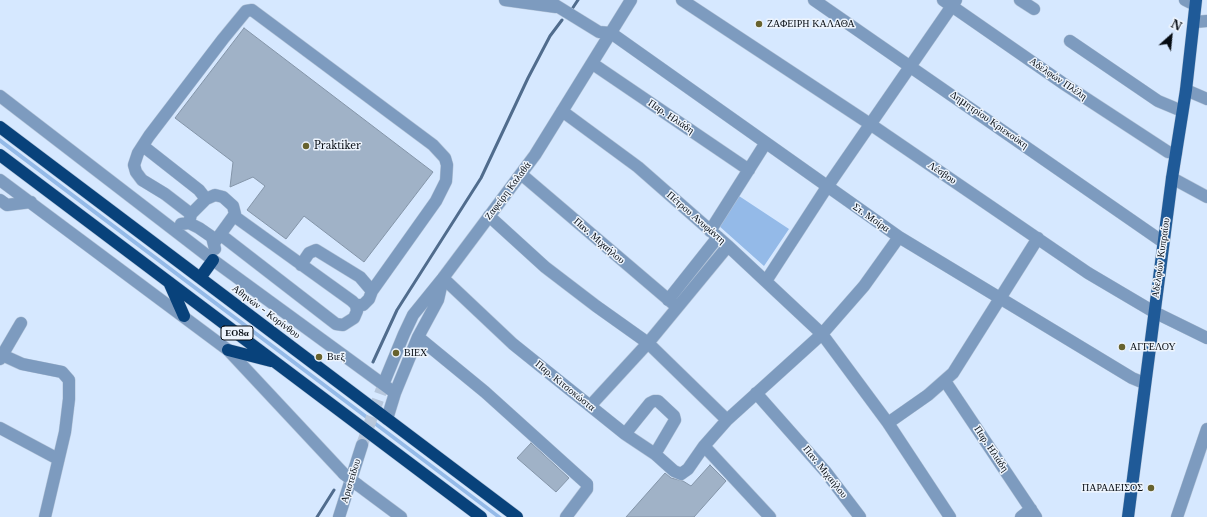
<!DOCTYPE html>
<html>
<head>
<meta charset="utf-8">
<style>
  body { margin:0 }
  #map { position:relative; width:1207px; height:517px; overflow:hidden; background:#d6e8ff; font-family:"Libre Baskerville",serif }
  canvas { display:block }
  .north { position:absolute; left:1151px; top:16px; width:40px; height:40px; -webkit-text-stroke:3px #edf4fd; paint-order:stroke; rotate:27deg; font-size:11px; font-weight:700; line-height:16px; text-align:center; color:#060c13 }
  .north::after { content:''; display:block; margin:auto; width:14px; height:18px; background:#060c13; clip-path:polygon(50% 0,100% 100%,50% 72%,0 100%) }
</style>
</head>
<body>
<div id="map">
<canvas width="1207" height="517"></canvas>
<div class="north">N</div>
</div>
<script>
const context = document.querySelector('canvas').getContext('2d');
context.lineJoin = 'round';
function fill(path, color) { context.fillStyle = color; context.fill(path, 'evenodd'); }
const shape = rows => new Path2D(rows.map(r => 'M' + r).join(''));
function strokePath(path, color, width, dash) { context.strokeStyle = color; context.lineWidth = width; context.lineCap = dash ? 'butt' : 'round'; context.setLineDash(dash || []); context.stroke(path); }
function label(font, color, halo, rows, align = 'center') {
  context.font = font + ' "Libre Baskerville",serif'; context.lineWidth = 3; context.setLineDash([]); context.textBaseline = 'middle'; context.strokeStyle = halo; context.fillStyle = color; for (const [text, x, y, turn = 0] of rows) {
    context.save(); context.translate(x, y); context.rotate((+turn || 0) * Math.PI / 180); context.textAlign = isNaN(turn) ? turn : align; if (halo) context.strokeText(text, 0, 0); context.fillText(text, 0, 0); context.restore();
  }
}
const green = shape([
  [0,138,502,517,496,517,0,143],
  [739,196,789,229,764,266,718,225]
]);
const stream = shape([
  [572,9,578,0],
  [373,362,397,310,481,178,528,78,550,36,562,20],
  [317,517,334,490]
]);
const building = shape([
  [244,28,433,172,364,262,304,216,286,239,247,210,265,186,253,177,230,187,233,162,175,118,244,28],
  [531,443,569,478,556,492,517,458,531,443],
  [710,465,726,481,694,517,626,517,665,473,671,478,683,481,691,486,710,465]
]);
const minorTunnel = shape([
  [362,445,385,380]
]);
const minor = shape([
  [505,0,556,7],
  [547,0,599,32,611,33,899,237,1132,378,1144,383],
  [682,0,870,124,1088,273,1154,312,1207,338],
  [814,0,1163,242],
  [943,0,1064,84,1168,152,1176,153],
  [1020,0,1034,9],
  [1185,0,1195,5],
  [1195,22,1207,21],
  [1070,41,1158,101,1182,111],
  [593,64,749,170],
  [1186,90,1207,99],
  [0,96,213,260,395,393],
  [562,111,638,167,728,246,822,334,888,423,950,517],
  [143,146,199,190,206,199],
  [521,174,677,307],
  [1172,178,1207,197],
  [0,180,228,350,344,474],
  [0,200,7,205,31,202],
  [191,214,206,199,215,195,223,197,233,206,235,214,214,243],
  [489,216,545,267,596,306,648,343,727,420],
  [189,223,191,214,165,194,142,180,136,172,134,165,138,153,149,136,223,39,246,11,252,10,433,145,445,158,447,165,446,181,436,201,372,291],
  [181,224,189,223,199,228,212,237,215,249],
  [710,231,765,144],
  [221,235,336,324,343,325,354,318,357,311,356,305,352,301,234,216],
  [301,265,309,253,316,250,360,277,372,291,369,299,363,305,356,305],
  [766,281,827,187,956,0],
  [668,300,718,237],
  [418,337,485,392,587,484,587,489,566,517],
  [0,354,22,364,62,372,69,380,69,399,65,432,45,517],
  [0,359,21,323],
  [385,380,404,334,413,315,443,278,535,155,631,0],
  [945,381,1036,517],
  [756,393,825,471,860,517],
  [590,406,648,343,728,246],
  [387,419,395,393,418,337,438,300,443,278,513,344,625,434,655,454,674,471,681,474,688,469,704,446,727,420,822,334,864,286,899,237],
  [888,423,928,395,953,373,1038,238],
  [0,428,58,459],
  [625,434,650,403,654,401,658,401,674,416,675,420,655,454],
  [704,446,770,517],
  [358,485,401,517],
  [339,517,362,445],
  [1021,517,1031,509],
  [1177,517,1207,429]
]);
const major = shape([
  [1128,517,1172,178,1186,90,1196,0]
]);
const highway = shape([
  [0,127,517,517],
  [0,155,481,517],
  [200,278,213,260],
  [169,282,184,316],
  [228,350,271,361]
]);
const minorBridge = shape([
  [344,474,358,485]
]);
const markers = [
  [759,24,4,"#67622e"],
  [306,146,4,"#67622e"],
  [1122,347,4,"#67622e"],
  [396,353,4,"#67622e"],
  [319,357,4,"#67622e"],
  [1151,488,4,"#67622e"]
];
const shields = [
  [237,333,32]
];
const shieldNames = [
  ["ΕΟ8α",237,333]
];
const poiNames = [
  ["ΖΑΦΕΙΡΗ ΚΑΛΑΘΑ",767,24],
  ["Praktiker",314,146],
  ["ΑΓΓΕΛΟΥ",1130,347],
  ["ΒΙΕΧ",404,353],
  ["Βιεξ",327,357],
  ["ΠΑΡΑΔΕΙΣΟΣ",1143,488,"right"]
];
const streetNames = [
  ["Αδελφών Πλέλη",1058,79,34],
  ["Παρ. Ηλιάδη",671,117,34],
  ["Δημητρίου Κριεκούκη",989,120,35],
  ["Λέσβου",942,173,34],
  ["Ζαφείρη Καλαθά",508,191,-53],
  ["Πέτρου Ανυφάντη",696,218,41],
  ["Στ. Μοίρα",871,218,35],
  ["Παν. Μιχαήλου",599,241,41],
  ["Αδελφών Κυπραίου",1161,258,-82],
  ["Αθηνών - Κορίνθου",266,312,37],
  ["Παρ. Κιτσοκώστα",565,386,39],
  ["Παρ. Ηλιάδη",991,449,56],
  ["Παν. Μιχαήλου",825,472,51],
  ["Αριστείδου",351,481,-73]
];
fill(green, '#94bae8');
strokePath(stream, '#506c8d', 3);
fill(building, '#a0b2c7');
strokePath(building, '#8495a9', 1);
strokePath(minorTunnel, '#b7c7dc', 12, [12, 6]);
strokePath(minor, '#b5c5d9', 13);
strokePath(major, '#b5c5d9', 13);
strokePath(highway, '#b5c5d9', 13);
strokePath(minor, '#7d9bbf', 12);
strokePath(major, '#1f5a98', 12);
strokePath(highway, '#08427b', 12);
strokePath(minorBridge, '#b5c5d9', 13, []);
strokePath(minorBridge, '#7d9bbf', 12);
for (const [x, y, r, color] of markers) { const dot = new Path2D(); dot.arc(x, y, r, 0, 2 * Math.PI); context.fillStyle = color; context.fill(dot); strokePath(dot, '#edf4fd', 1.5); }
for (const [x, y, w] of shields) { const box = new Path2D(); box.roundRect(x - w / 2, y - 7, w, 14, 3); context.fillStyle = '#edf4fd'; context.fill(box); strokePath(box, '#060c13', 1); }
label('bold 9px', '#060c13', null, shieldNames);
label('10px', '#060c13', '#edf4fd', poiNames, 'left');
label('10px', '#060c13', '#edf4fd', streetNames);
</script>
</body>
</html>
